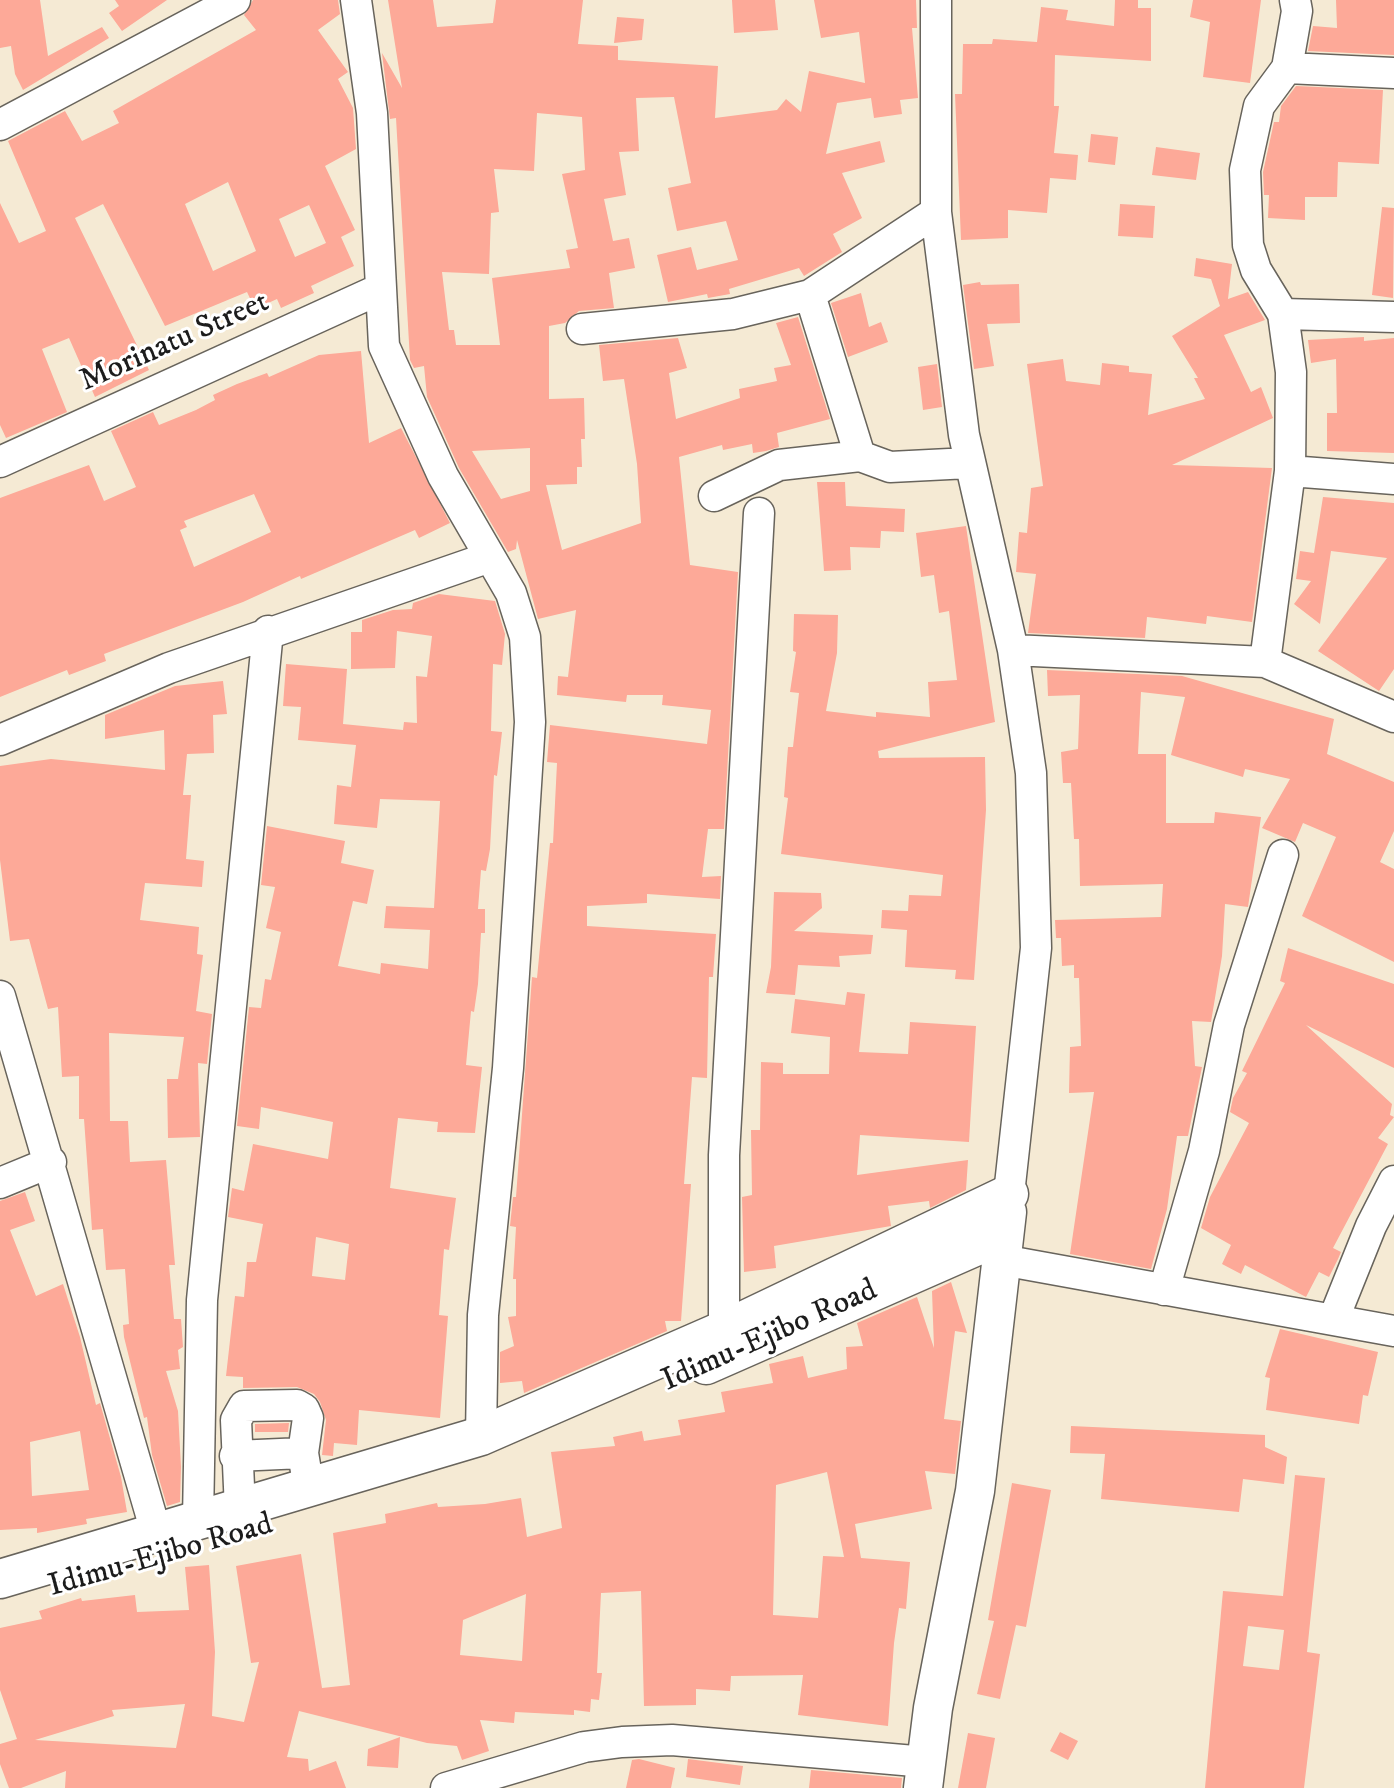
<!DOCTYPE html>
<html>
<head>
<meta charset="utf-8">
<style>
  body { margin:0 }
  canvas { display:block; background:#f5ead4 }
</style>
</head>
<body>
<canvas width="1394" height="1788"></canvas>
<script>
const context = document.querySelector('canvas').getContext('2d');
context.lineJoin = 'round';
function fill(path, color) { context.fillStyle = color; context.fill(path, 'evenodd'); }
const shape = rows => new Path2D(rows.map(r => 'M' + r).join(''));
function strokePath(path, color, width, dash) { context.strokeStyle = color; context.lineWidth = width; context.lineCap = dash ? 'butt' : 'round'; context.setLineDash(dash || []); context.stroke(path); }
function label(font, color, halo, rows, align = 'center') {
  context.font = font + ' "IM FELL DW Pica",serif'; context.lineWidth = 6; context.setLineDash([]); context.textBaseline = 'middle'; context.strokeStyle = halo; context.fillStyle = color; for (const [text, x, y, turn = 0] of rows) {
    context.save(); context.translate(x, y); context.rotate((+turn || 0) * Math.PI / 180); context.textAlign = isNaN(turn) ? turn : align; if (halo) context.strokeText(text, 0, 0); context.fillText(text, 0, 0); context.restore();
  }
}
const building = shape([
  [0,0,40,0,48,56,102,27,109,38,23,90,15,74,11,46,0,48],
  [115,0,167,0,122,31,109,13,119,6],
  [253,0,338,0,340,14,318,30,348,72,338,79,353,108,356,149,325,166,355,230,341,237,354,266,311,286,314,293,281,308,277,299,255,309,247,292,165,326,103,204,75,218,149,370,95,397,69,338,42,349,67,412,6,438,0,425,0,203,19,243,46,231,8,141,65,111,82,141,119,123,113,111,256,30,244,15],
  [228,182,256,251,213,271,185,204],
  [309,205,326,243,295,257,279,219],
  [388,0,433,0,437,27,493,23,496,0,583,0,578,44,618,46,618,60,718,66,715,118,777,110,786,99,801,112,809,71,865,83,859,32,821,38,814,0,916,0,917,28,912,28,918,98,900,100,902,114,874,118,871,98,837,103,826,154,880,141,885,162,842,173,862,218,833,234,842,252,804,276,799,268,729,289,730,294,708,298,707,294,668,302,657,255,691,247,697,270,738,260,726,221,677,231,668,188,691,183,674,97,636,98,639,151,619,152,626,195,604,199,613,241,629,238,635,268,609,273,614,308,579,311,565,323,549,326,549,399,584,398,585,439,581,439,582,467,577,467,577,484,546,485,562,550,641,523,637,464,624,379,603,381,599,345,678,338,687,368,669,373,676,419,740,398,739,389,777,381,774,368,791,365,776,323,798,317,830,419,777,433,779,447,766,451,753,453,752,444,723,450,722,445,679,457,690,565,738,572,724,829,708,829,702,877,721,876,720,899,647,894,647,903,587,906,587,926,716,934,713,977,709,977,707,1078,692,1077,684,1184,691,1184,681,1321,665,1321,667,1331,524,1393,522,1381,500,1383,500,1352,514,1346,508,1317,516,1316,516,1279,513,1279,516,1227,510,1226,513,1197,516,1197,532,977,537,978,550,843,553,843,557,763,547,762,550,725,707,744,711,710,662,705,663,695,627,695,626,702,557,695,558,676,568,677,576,610,538,619,517,540,516,549,508,552,459,468,427,397,424,366,414,368,410,360,396,118,390,119,382,53,402,88],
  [537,113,582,117,585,170,562,174,578,248,566,250,570,268,492,278,500,345,456,345,454,330,449,330,442,272,489,274,491,213,499,212,494,169,534,171],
  [530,448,530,491,501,499,472,451],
  [732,0,775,0,778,30,734,33],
  [1115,0,1138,0,1138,8,1151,8,1151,61,1055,55,1054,106,1059,106,1054,153,1078,155,1076,180,1050,178,1047,213,1008,210,1008,238,961,240,955,94,962,94,963,44,992,44,993,39,1037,42,1041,7,1068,10,1066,20,1114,26],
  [1193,0,1261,0,1250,83,1203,77,1210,22,1190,17],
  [1336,0,1394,0,1394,55,1308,51,1313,26,1337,28],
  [617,17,644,19,642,40,614,43],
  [1296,86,1383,90,1379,164,1338,162,1337,197,1305,197,1305,220,1268,218,1269,195,1264,195,1263,172,1274,122,1279,122,1281,106],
  [1091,134,1118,137,1115,165,1088,162],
  [1156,147,1200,153,1196,180,1152,175],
  [1120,204,1155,206,1153,238,1118,236],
  [1382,207,1394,208,1393,298,1372,295],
  [1196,258,1232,264,1228,299,1248,292,1265,320,1224,335,1251,392,1261,387,1273,418,1172,465,1272,468,1252,622,1207,616,1206,624,1147,617,1145,638,1028,633,1036,574,1016,572,1019,532,1027,533,1031,488,1043,486,1027,364,1063,359,1066,381,1100,385,1102,363,1129,366,1129,372,1152,374,1148,415,1205,399,1194,378,1198,378,1172,336,1220,306,1211,279,1194,276],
  [980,282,981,285,1019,284,1020,323,987,324,994,366,974,369,963,285],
  [861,293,869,327,881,322,888,342,848,357,831,303],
  [1364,337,1364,341,1394,338,1394,453,1327,451,1327,413,1337,413,1336,359,1311,363,1308,340],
  [361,351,369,443,401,428,450,523,419,538,415,530,301,579,300,576,243,602,104,654,106,661,69,675,67,670,0,697,0,498,89,465,104,501,136,487,111,431,153,412,159,425,196,410,215,400,213,395,237,384,267,373,269,377,319,355],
  [254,494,271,532,194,567,180,530,187,527,184,521],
  [937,364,942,407,923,410,918,367],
  [817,482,845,482,846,506,905,509,904,532,881,531,880,548,850,547,851,570,824,571],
  [1323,497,1394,503,1394,669,1379,691,1318,651,1387,558,1331,551,1320,624,1294,604,1311,581,1296,579,1300,551,1314,553],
  [966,526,995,722,878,751,879,758,985,757,986,810,974,980,955,979,956,970,905,967,907,930,881,928,882,910,908,911,909,895,941,896,943,875,781,854,788,798,784,797,788,747,793,747,799,693,790,692,796,652,793,651,794,614,838,615,837,653,826,711,876,717,876,712,930,717,928,682,957,680,949,611,939,613,934,575,921,577,916,533],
  [439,594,495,601,505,634,502,665,493,664,491,731,502,732,497,776,494,775,490,849,486,871,481,870,478,909,485,909,485,933,481,933,478,984,474,1012,471,1011,466,1065,482,1067,475,1133,437,1132,438,1122,398,1118,390,1188,456,1198,449,1250,444,1249,439,1315,448,1316,440,1418,359,1410,357,1445,334,1443,333,1456,322,1455,326,1420,320,1402,314,1394,297,1387,243,1388,243,1377,226,1376,235,1296,244,1297,247,1262,256,1262,263,1224,228,1217,232,1188,244,1191,253,1144,328,1159,333,1122,261,1107,259,1129,237,1126,249,1007,261,1008,265,979,271,980,281,932,266,928,275,887,261,885,267,826,345,841,341,863,374,870,367,904,353,901,338,966,380,974,381,963,428,969,430,930,384,928,386,906,434,908,440,801,380,799,377,828,334,824,337,785,351,787,356,745,298,740,301,707,283,706,286,664,347,669,343,724,403,730,404,722,417,723,416,676,427,677,432,636,397,631,395,668,351,669,351,632,362,632,362,620,393,610,412,609,413,603],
  [316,1237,349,1244,345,1280,312,1276],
  [1047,670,1182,676,1334,719,1327,754,1394,782,1394,831,1380,862,1394,869,1394,962,1302,916,1336,837,1303,823,1295,842,1262,828,1290,779,1245,769,1243,777,1171,755,1185,697,1141,692,1138,754,1166,754,1166,823,1214,823,1215,812,1261,817,1248,907,1225,904,1222,956,1211,1022,1192,1021,1195,1066,1202,1067,1188,1136,1177,1136,1167,1209,1151,1269,1070,1254,1094,1092,1069,1093,1070,1047,1081,1046,1079,978,1074,978,1074,965,1062,966,1061,938,1056,938,1055,920,1161,917,1163,884,1080,886,1079,839,1074,839,1071,783,1063,783,1061,752,1078,749,1080,695,1048,696],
  [223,681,227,714,213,715,214,753,187,754,183,795,191,795,186,859,204,861,202,887,145,883,140,920,199,927,197,954,203,955,196,1011,212,1014,207,1064,198,1063,200,1137,168,1138,167,1079,178,1079,184,1037,109,1033,110,1121,128,1121,130,1162,166,1160,175,1265,169,1265,174,1319,181,1319,183,1347,178,1350,180,1369,166,1371,178,1411,181,1467,180,1502,167,1506,152,1455,147,1417,144,1418,124,1337,123,1325,129,1324,125,1269,106,1270,103,1229,92,1230,84,1119,79,1119,79,1076,62,1077,58,1007,48,1009,29,939,10,941,0,860,0,766,51,759,165,770,164,730,105,739,105,715,175,686],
  [774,892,821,893,822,908,794,931,873,935,871,954,839,956,840,967,798,965,795,995,766,993,771,967],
  [1288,948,1394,984,1394,1068,1306,1025,1392,1104,1390,1115,1394,1117,1378,1138,1388,1144,1333,1248,1341,1252,1338,1259,1329,1277,1319,1272,1306,1297,1245,1265,1241,1274,1222,1264,1231,1245,1201,1228,1210,1197,1249,1123,1230,1112,1233,1098,1247,1073,1242,1071,1285,983,1280,981],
  [847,992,865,994,859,1052,908,1054,910,1022,976,1026,969,1142,860,1135,857,1175,968,1160,966,1190,930,1208,929,1201,888,1206,891,1226,774,1246,776,1268,744,1272,742,1197,752,1195,751,1130,760,1130,761,1062,783,1063,783,1074,829,1074,830,1037,791,1033,795,999,845,1005],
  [25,1192,35,1221,10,1230,36,1296,63,1284,80,1337,96,1405,100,1403,121,1477,127,1512,86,1519,87,1524,37,1533,37,1528,0,1530,0,1201],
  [80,1431,89,1490,32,1496,30,1442],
  [951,1282,967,1333,955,1331,944,1419,961,1421,955,1474,925,1471,932,1509,855,1524,861,1558,910,1562,906,1609,899,1608,894,1643,888,1726,798,1715,803,1675,731,1676,730,1691,696,1689,696,1705,644,1706,641,1591,601,1593,597,1673,602,1673,599,1700,591,1699,590,1712,574,1710,574,1715,515,1712,514,1723,480,1720,489,1751,462,1760,457,1746,427,1743,299,1711,287,1757,308,1759,309,1771,336,1761,346,1788,65,1788,66,1771,21,1788,9,1788,0,1764,0,1744,17,1739,0,1690,0,1628,42,1619,39,1611,81,1598,82,1601,135,1595,137,1612,189,1610,185,1567,209,1565,215,1652,212,1716,244,1722,259,1662,251,1663,236,1566,301,1554,322,1688,350,1685,333,1533,386,1523,385,1514,437,1503,438,1507,485,1504,521,1498,527,1537,562,1528,551,1452,615,1446,613,1437,642,1431,644,1441,681,1435,678,1420,725,1412,721,1392,773,1383,769,1364,803,1356,808,1378,847,1369,846,1347,863,1346,857,1323,917,1297,934,1348,932,1291],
  [827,1472,844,1557,823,1556,818,1618,773,1615,776,1485],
  [526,1594,522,1661,460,1655,463,1620],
  [185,1704,176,1748,35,1740,114,1716,112,1710],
  [1280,1329,1378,1352,1368,1396,1363,1395,1359,1424,1266,1410,1270,1378,1265,1377],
  [289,1423,288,1432,255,1432,255,1424],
  [1071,1426,1265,1435,1265,1447,1287,1457,1284,1484,1243,1479,1239,1512,1101,1499,1105,1454,1070,1453],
  [1295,1475,1325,1478,1307,1652,1320,1654,1304,1788,1205,1788,1223,1591,1283,1596],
  [1248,1626,1284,1630,1279,1670,1243,1666],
  [1012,1483,1051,1490,1026,1627,1016,1625,1000,1699,977,1694,994,1621,988,1620],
  [1060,1732,1078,1741,1068,1760,1050,1751],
  [968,1733,995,1738,986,1788,958,1788],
  [400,1737,398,1768,367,1766,368,1749],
  [639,1759,675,1768,671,1788,626,1788,632,1760],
  [688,1759,743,1766,740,1785,686,1777],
  [811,1770,902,1778,901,1788,809,1788]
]);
const minor = shape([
  [356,0,372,113,384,346,443,476,511,593,525,637,530,722,508,1068,483,1315,481,1436],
  [936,0,936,212,964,435,1013,650,1031,773,1036,948,1009,1194],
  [1287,68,1394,73],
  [0,125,235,0],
  [810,295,860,456,890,467,969,463],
  [1283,314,1394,317],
  [582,329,733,314,810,295,936,212],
  [0,462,380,289],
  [1290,471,1291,372,1283,314,1256,270,1248,245,1245,170,1259,106,1287,68,1297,11,1295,0],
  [714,496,779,465,860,456],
  [1013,650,1265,662,1394,717],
  [1265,662,1290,471,1394,479],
  [0,740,169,668,490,557],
  [0,996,156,1532],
  [0,1183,51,1162],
  [1002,1260,1394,1331],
  [1164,1290,1204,1151,1229,1025,1283,855],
  [1334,1318,1371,1226,1394,1181],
  [724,1330,724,1155,759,513],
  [235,1456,303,1453],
  [240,1509,236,1420,244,1406,297,1405,304,1409,308,1418,303,1453,309,1489],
  [198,1520,202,1300,268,631],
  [446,1788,584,1747,622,1742,672,1740,926,1762]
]);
const major = shape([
  [706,1365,1004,1234],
  [0,1579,481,1436,724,1330,1009,1194],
  [923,1788,933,1708,975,1491,1007,1212]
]);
const streetNames = [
  ["Morinatu Street",175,343,-24],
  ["Idimu-Ejibo Road",770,1337,-24],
  ["Idimu-Ejibo Road",161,1557,-16]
];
fill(building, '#fda998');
strokePath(minor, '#68645c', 33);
strokePath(major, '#68645c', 41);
strokePath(minor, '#fff', 30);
strokePath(major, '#fff', 38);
label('32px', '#1c1c1c', '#fff', streetNames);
</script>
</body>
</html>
